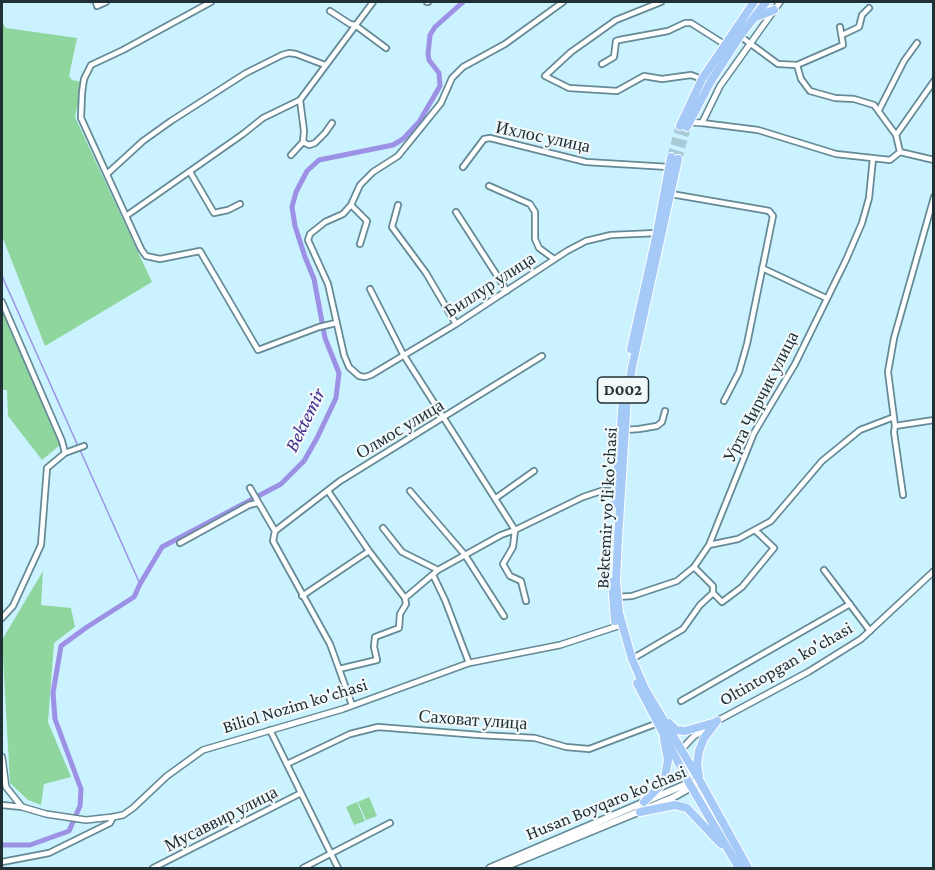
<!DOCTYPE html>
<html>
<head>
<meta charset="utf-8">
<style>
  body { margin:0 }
  #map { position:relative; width:935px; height:870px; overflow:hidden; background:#caf2ff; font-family:"Crimson Pro",serif }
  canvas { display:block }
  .frame { position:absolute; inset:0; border:3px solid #213035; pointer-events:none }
</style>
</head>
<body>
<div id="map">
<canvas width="935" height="870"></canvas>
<div class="frame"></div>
</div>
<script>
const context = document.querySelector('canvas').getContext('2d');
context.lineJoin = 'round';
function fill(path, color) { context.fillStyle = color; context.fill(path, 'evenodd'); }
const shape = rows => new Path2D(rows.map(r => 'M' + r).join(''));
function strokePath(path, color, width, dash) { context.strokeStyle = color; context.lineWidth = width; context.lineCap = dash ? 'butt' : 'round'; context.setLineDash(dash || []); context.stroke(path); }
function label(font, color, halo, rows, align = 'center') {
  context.font = font + ' "Crimson Pro",serif'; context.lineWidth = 4.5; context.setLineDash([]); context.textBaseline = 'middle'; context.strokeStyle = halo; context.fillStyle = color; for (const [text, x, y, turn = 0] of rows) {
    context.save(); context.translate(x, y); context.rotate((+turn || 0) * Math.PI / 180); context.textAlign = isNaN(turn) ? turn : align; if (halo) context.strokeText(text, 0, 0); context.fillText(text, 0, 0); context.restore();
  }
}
const green = shape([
  [2,22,6,28,77,38,69,76,72,80,83,82,75,117,152,282,45,346,2,236],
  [2,307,60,445,42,460,8,416,7,390,2,390],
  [43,571,41,605,71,608,75,627,54,643,48,722,71,777,44,784,41,805,28,800,10,783,2,640],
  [369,797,377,816,366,820,358,802],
  [357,802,365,821,354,825,346,807]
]);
const stream = shape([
  [90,2,91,3],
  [2,276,78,446],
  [80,450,140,584]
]);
const canal = shape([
  [2,845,30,845,69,831,80,806,81,789,55,719,53,693,61,646,87,627,134,597,140,584,162,547,281,484,304,461,317,438,336,398,339,373,325,338,314,279,305,257,295,226,292,207,296,192,307,171,319,160,393,145,403,139,419,122,440,86,439,73,429,60,428,54,430,35,435,27,463,2]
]);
const trunkTunnel = shape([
  [671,157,680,126],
  [678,159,687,127]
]);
const minor = shape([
  [96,2,97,6,106,2],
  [211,2,123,50,91,65,84,79,82,93,81,118,141,249,146,256,160,259,200,251,258,350,319,327,336,323],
  [427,2,428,2],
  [563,2,505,44,463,67,452,78,441,103,398,156,373,172,360,185,351,205,343,214,325,222,310,234,308,240,328,284,344,355,349,367,359,376,365,377,371,375,456,324,567,251,586,241,611,235,657,233],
  [661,2,616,20,571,52,545,76,569,88,617,91,644,76,662,79,691,75,702,79],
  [330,11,350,24,355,25,386,48],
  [842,35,859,27,862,15,869,8],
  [740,36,778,64,797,65,801,79,810,91,835,98,854,99,874,105,896,135,900,152],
  [602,64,614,57,616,41,619,40,668,31,685,23,691,23,724,44],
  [797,65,843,45,840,27],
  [879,110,904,61,917,43],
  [702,123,758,130,836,154,890,160,900,152,934,160],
  [896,135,934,81],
  [303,142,309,145,315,143,325,133,332,123],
  [291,155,303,142,304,131,300,100],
  [463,167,484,139,490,138,586,162,669,167],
  [190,172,214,213,228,210,240,204],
  [107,174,143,141,171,121,246,73,282,55,289,53,296,54,325,65],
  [489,186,530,204,535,212,535,239,539,248,554,259],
  [671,194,764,210,769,211,773,216,747,344,739,372,724,401],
  [351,205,367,221,360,244],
  [398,205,392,227,426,273,456,324],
  [456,212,507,291],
  [126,216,243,134,263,118,300,100,373,2],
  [762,268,826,298],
  [370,289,403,354,515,530,513,547,503,564,510,576,521,581,526,601],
  [2,302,62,441,65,453],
  [895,426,934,420],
  [625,430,639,429,657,426,662,422,665,411],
  [250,488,275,531,273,541,330,644,352,705],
  [328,491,369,551,405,598],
  [410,491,465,555,504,616],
  [903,495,894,432,895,426,888,372,894,338,934,197],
  [496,498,534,471],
  [383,528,402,552,438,570],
  [275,531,340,481,542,356],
  [180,543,249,505,257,503],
  [709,545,738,539,771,521,822,461,860,430,894,417],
  [694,567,713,586,713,593],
  [824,570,870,631],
  [433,575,445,600,469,663],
  [302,596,369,551],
  [617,597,632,596,677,581,694,567,709,545,754,433,795,364,846,260,862,223,869,198,873,158],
  [405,598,438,570,501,535,515,530,583,497,601,491,616,491],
  [2,618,13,606,41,545,47,468,65,453,84,446],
  [632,659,683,629,700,605,713,593,722,602,742,587,774,548,756,531],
  [339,669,377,660,374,647,375,637,399,628,400,614,406,604,405,598],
  [681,701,850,604],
  [270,730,338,868],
  [287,764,350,734,378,727,479,735,535,738,566,747,589,749,658,723],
  [2,805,22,807],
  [2,862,49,853,110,823,113,817],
  [153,868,301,793],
  [303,868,390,823]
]);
const tertiary = shape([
  [689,122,702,123,720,86,780,2],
  [680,751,693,737,717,721,808,672,861,639,934,571],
  [2,757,6,787,22,807,46,814,86,820,113,817,123,815,133,808,167,776,203,750,343,709,469,663,560,645,621,625]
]);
const secondary = shape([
  [490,868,689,783,700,781],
  [502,868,672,798,695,785]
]);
const trunk = shape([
  [756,17,774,10],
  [680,126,702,79,754,2],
  [687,127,711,81,740,36,766,2],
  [678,159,632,367,627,398,618,538,616,581,619,613,632,659,645,689,700,781,748,868],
  [631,349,657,233,671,157],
  [615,504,624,385],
  [612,582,615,621],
  [637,683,689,783,739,868],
  [669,723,676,730,685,731,716,722],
  [699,776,697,765,699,751,704,738,717,721],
  [644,802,660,786,665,777,668,760,664,739],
  [640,812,675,805,687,808,721,844]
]);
const shields = [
  [623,390,51]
];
const shieldNames = [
  ["D002",623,390]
];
const streetNames = [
  ["Ихлос улица",543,137,12],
  ["Биллур улица",490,285,-33],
  ["Урта Чирчик улица",761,397,-63],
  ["Олмос улица",400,429,-31],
  ["Bektemir yo'li ko'chasi",607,508,-87],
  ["Oltintopgan ko'chasi",786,664,-30],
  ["Biliol Nozim ko'chasi",295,706,-17],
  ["Саховат улица",473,720,4],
  ["Husan Boyqaro ko'chasi",606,803,-22],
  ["Мусаввир улица",221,819,-27]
];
const waterNames = [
  ["Bektemir",305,420,-64]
];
fill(green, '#8fd59e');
strokePath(stream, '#9d91e6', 1.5);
strokePath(canal, '#9d91e6', 5);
strokePath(trunkTunnel, '#a8cbd7', 8, [8, 4]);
strokePath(minor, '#658a95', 8);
strokePath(tertiary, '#658a95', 8);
strokePath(secondary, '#658a95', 9);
strokePath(trunk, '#fff', 10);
strokePath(minor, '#fff', 4.5);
strokePath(tertiary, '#fff', 5);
strokePath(secondary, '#fff', 6);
strokePath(trunk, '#a6caf8', 8);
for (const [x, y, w] of shields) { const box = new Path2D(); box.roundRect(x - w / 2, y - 13, w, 26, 4.5); context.fillStyle = '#f1f9fb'; context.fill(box); strokePath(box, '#213035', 1.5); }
label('bold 16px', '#213035', null, shieldNames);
label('18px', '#213035', '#f1f9fb', streetNames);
label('italic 20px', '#462b8d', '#f1f9fb', waterNames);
</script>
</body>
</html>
